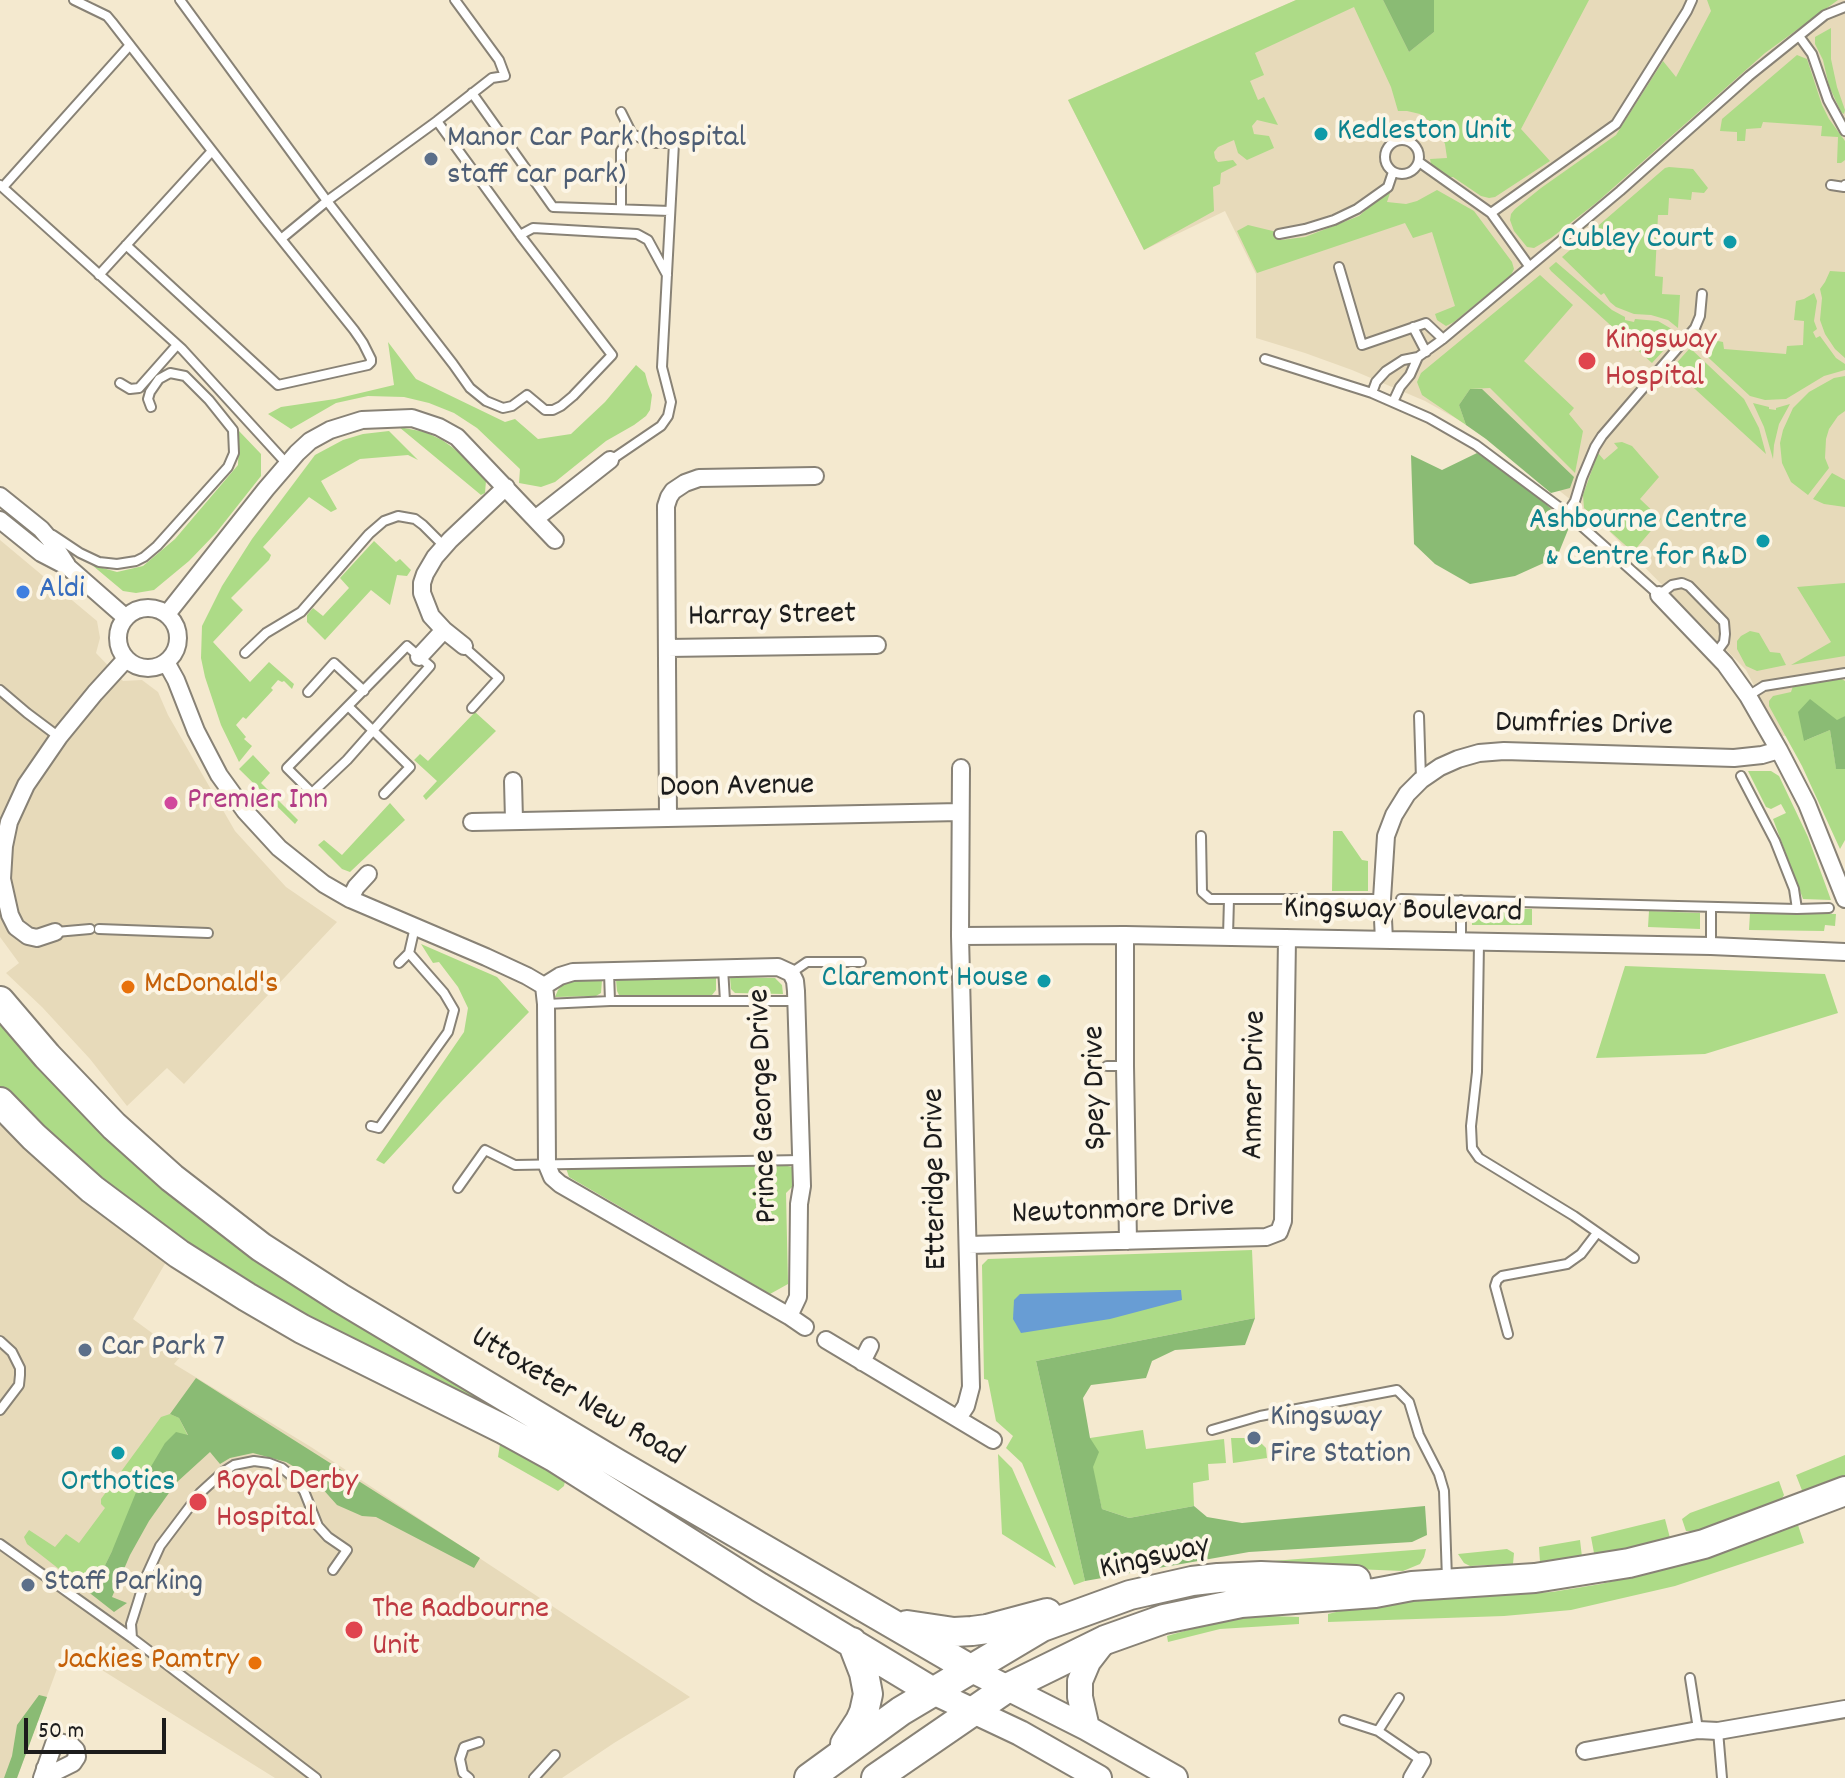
<!DOCTYPE html>
<html>
<head>
<meta charset="utf-8">
<style>
  body { margin:0 }
  #map { position:relative; width:1845px; height:1778px; overflow:hidden; background:#f4e9cf; font-family:Dekko,sans-serif }
  canvas { display:block }
  .scale { position:absolute; left:24px; top:1718px; width:142px; height:36px; box-sizing:border-box; border:4px solid #1c1c1c; border-top:0; padding-left:10px; font-size:24px; line-height:28px; white-space:nowrap; color:#1c1c1c; -webkit-text-stroke:6px #fcf5e5; paint-order:stroke }
</style>
</head>
<body>
<div id="map">
<canvas width="1845" height="1778"></canvas>
<div class="scale">50 m</div>
</div>
<script>
const context = document.querySelector('canvas').getContext('2d');
context.lineJoin = 'round';
function fill(path, color) { context.fillStyle = color; context.fill(path, 'evenodd'); }
const shape = rows => new Path2D(rows.map(r => 'M' + r).join(''));
function strokePath(path, color, width, dash) { context.strokeStyle = color; context.lineWidth = width; context.lineCap = dash ? 'butt' : 'round'; context.setLineDash(dash || []); context.stroke(path); }
function label(font, color, halo, rows, align = 'center') {
  context.font = font + ' Dekko,sans-serif'; context.lineWidth = 8; context.setLineDash([]); context.textBaseline = 'middle'; context.strokeStyle = halo; context.fillStyle = color; for (const [text, x, y, turn = 0] of rows) {
    context.save(); context.translate(x, y); context.rotate((+turn || 0) * Math.PI / 180); context.textAlign = isNaN(turn) ? turn : align; if (halo) context.strokeText(text, 0, 0); context.fillText(text, 0, 0); context.restore();
  }
}
const built = shape([
  [1296,0,1845,0,1845,734,1780,736,1746,670,1605,527,1498,442,1425,401,1352,370,1305,353,1256,338,1256,274,1225,211,1144,250,1068,100],
  [0,540,97,621,100,638,96,653,123,681,142,680,158,692,168,715,235,831,286,887,337,922,184,1084,167,1068,127,1106,90,1059,42,1007,6,973,19,963,0,937],
  [0,1117,114,1224,166,1262,133,1319,182,1355,174,1364,311,1447,690,1697,614,1743,562,1778,275,1778,65,1647,17,1778,0,1778]
]);
const green = shape([
  [1296,0,1383,0,1409,52,1434,32,1434,0,1589,0,1521,129,1550,161,1495,197,1489,198,1481,196,1453,177,1445,178,1438,169,1431,164,1430,159,1447,158,1445,144,1438,128,1420,114,1407,111,1398,111,1391,87,1354,7,1255,53,1264,75,1250,81,1258,100,1264,97,1278,125,1257,120,1252,126,1254,134,1269,136,1274,148,1247,160,1238,153,1234,140,1218,147,1214,152,1215,158,1218,162,1233,160,1237,165,1221,173,1220,184,1213,187,1214,211,1144,250,1068,100],
  [1707,0,1838,0,1765,53,1596,203,1551,238,1534,248,1527,247,1514,231,1510,220,1511,214,1515,209,1541,188,1616,135,1663,61,1676,77,1711,11],
  [1831,28,1831,59,1837,87,1845,110,1844,114,1841,112,1829,86,1823,60,1815,44,1815,37],
  [1797,55,1807,59,1822,105,1829,119,1845,141,1845,160,1841,163,1837,163,1838,137,1821,136,1822,126,1763,122,1761,128,1746,129,1745,141,1737,141,1737,132,1720,131,1722,119],
  [1669,167,1693,169,1708,188,1704,193,1692,192,1691,200,1669,198,1668,215,1658,215,1655,276,1663,277,1662,294,1680,295,1678,328,1668,320,1651,315,1634,314,1616,307,1610,302,1604,293,1601,295,1562,257,1665,168],
  [1437,190,1474,211,1512,262,1514,269,1511,275,1454,322,1446,326,1437,320,1435,314,1455,306,1432,232,1413,238,1405,223,1257,273,1237,231,1248,225,1277,232,1281,240,1305,237,1359,216,1387,191,1390,193,1387,202,1406,204,1417,201],
  [1556,262,1612,310,1625,317,1625,320,1634,322,1635,319,1658,321,1670,328,1677,336,1652,363,1551,271,1549,268],
  [1830,271,1845,272,1845,358,1835,349,1825,334,1820,320,1822,298,1820,289,1825,282],
  [1540,275,1573,305,1524,361,1574,408,1569,414,1583,431,1575,473,1490,388,1470,389,1459,405,1466,425,1422,395,1417,382,1421,373],
  [1814,293,1817,301,1814,321,1817,329,1813,332,1816,338,1820,336,1836,358,1845,364,1845,370,1824,376,1786,399,1765,400,1750,396,1699,349,1708,339,1723,342,1724,349,1786,354,1787,346,1803,345,1804,321,1794,320,1796,301,1804,299],
  [388,342,416,379,505,422,515,419,538,439,571,434,605,402,636,365,645,373,648,384,652,395,650,410,646,416,634,425,606,441,555,482,541,487,519,483,520,469,477,428,454,413,429,403,404,397,368,396,336,403,291,429,268,414,281,407,335,399,394,385],
  [1690,348,1744,399,1759,428,1766,454,1672,368],
  [1845,376,1845,411,1838,416,1829,429,1826,439,1825,458,1829,468,1808,495,1791,482,1782,463,1780,443,1783,430,1793,408,1809,392,1834,378],
  [1753,403,1769,407,1769,409,1776,410,1776,408,1790,404,1779,424,1774,445,1773,459,1764,427],
  [399,427,425,432,442,440,452,447,482,473,486,481,485,493,481,495],
  [239,431,261,454,261,476,216,533,189,561,154,590,136,593,123,591,92,565,117,572,143,566,175,539,238,465],
  [389,431,418,460,408,455,360,459,321,481,337,509,331,512,309,497,263,547,271,555,269,560,231,598,243,610,213,642,250,682,269,662,294,684,292,689,284,681,282,682,278,680,271,688,273,690,246,719,243,717,236,725,246,737,244,739,252,746,239,762,221,725,205,677,201,658,202,626,222,586,252,539,315,455,343,440,363,434],
  [1622,442,1632,446,1659,477,1640,499,1661,519,1633,552,1584,508,1583,495,1598,453,1604,460,1618,448,1614,443],
  [1832,473,1845,480,1845,507,1824,504,1813,499],
  [374,541,396,562,400,559,411,570,407,576,397,575,390,605,371,590,325,640,307,622,307,615,313,608,323,616,349,588,340,578],
  [1845,583,1845,656,1791,665,1831,642,1797,587],
  [1750,631,1759,633,1770,652,1780,653,1786,665,1757,671,1746,666,1737,649,1737,641,1741,636],
  [1837,676,1845,681,1845,716,1804,741,1830,730,1836,768,1845,769,1845,840,1840,849,1802,766,1769,706,1769,701,1773,696,1791,692,1793,686],
  [475,712,496,731,426,800,423,796,437,781,414,760,420,754,428,761],
  [253,755,270,773,261,783,298,820,295,824,239,769],
  [1748,771,1771,771,1779,776,1808,837,1831,900,1803,899,1773,819,1786,813,1781,804,1771,809,1766,807],
  [390,803,405,820,350,872,342,869,318,845,324,840,342,855],
  [1333,831,1342,831,1362,860,1368,861,1368,891,1332,891],
  [1472,909,1532,909,1532,925,1472,925],
  [1649,911,1700,913,1700,929,1648,927],
  [1750,913,1836,914,1835,926,1825,925,1824,931,1749,930],
  [421,944,497,977,529,1012,441,1102,384,1164,376,1160,464,1032,468,1008,458,987,439,962,433,963],
  [1625,966,1825,974,1838,1013,1705,1054,1596,1058],
  [730,977,775,978,782,985,783,994,735,993,731,989],
  [716,978,716,990,712,995,619,995,617,991,616,980],
  [577,979,602,980,601,993,596,996,555,997,558,990,564,983],
  [0,1020,83,1112,427,1361,451,1381,498,1408,497,1412,318,1323,176,1238,53,1141,0,1088],
  [783,1165,792,1167,793,1186,786,1193,788,1284,770,1294,569,1177,566,1168],
  [1252,1250,1255,1318,1036,1361,1085,1581,1074,1585,1022,1463,1006,1448,1013,1436,996,1421,988,1380,984,1379,982,1265,988,1259],
  [170,1414,179,1418,188,1436,112,1551,91,1594,27,1544,24,1537,29,1530,55,1547,66,1534,79,1543,105,1508,101,1504,101,1499,161,1417],
  [1143,1430,1146,1449,1224,1439,1226,1463,1208,1464,1209,1480,1193,1483,1194,1506,1129,1518,1102,1509,1092,1467,1090,1438],
  [1231,1438,1252,1438,1258,1440,1266,1448,1267,1458,1233,1463],
  [500,1444,565,1481,564,1486,558,1491,498,1457],
  [998,1454,1012,1468,1056,1568,1002,1534],
  [1845,1455,1845,1475,1803,1493,1796,1475],
  [1779,1481,1784,1495,1781,1500,1697,1531,1686,1531,1682,1519,1690,1513],
  [1665,1519,1670,1538,1625,1549,1594,1553,1591,1537],
  [1798,1525,1804,1543,1675,1586,1571,1610,1504,1616,1328,1622,1328,1614,1380,1601,1552,1592,1601,1584,1691,1563],
  [1580,1540,1582,1557,1540,1562,1539,1547],
  [1426,1549,1424,1557,1420,1564,1403,1571,1234,1564],
  [1507,1549,1514,1553,1513,1564,1470,1566,1464,1563,1458,1554],
  [1240,1615,1299,1617,1299,1624,1220,1629,1168,1642,1167,1636]
]);
const forest = shape([
  [1383,0,1434,0,1434,32,1409,52],
  [1470,389,1482,389,1574,477,1570,488,1551,493,1486,439,1466,425,1459,405],
  [1477,453,1519,481,1570,525,1557,557,1515,576,1470,584,1435,564,1414,544,1411,455,1442,470],
  [1810,699,1837,720,1845,716,1845,769,1836,769,1830,730,1804,741,1798,712],
  [1255,1318,1245,1345,1175,1350,1152,1361,1146,1378,1091,1385,1083,1398,1090,1438,1099,1452,1093,1467,1102,1509,1129,1518,1194,1506,1207,1517,1242,1523,1425,1506,1427,1535,1412,1542,1249,1552,1085,1581,1036,1361],
  [196,1378,480,1558,474,1568,376,1517,362,1516,337,1505,312,1477,286,1462,253,1453,230,1458,220,1464,210,1452,176,1483,149,1521,130,1555,112,1597,127,1603,114,1612,91,1594,112,1551,137,1490,165,1443,176,1432,188,1435,179,1418,170,1414],
  [39,1695,47,1697,17,1778,4,1778,12,1756,17,1725]
]);
const water = shape([
  [1181,1290,1182,1300,1110,1319,1021,1333,1013,1319,1014,1300,1020,1294]
]);
const lane = shape([
  [74,0,107,16,112,22,265,219,354,330,363,343,371,359,371,362,368,365,278,385,126,245],
  [180,0,327,201,453,364,470,388,486,401,503,408,512,406,527,395,545,410,553,410,561,406,573,396,612,355,520,235,437,121],
  [1799,36,1812,54,1828,100,1845,131],
  [472,93,553,207,670,211],
  '1385 157a17 17 0 1 1 34 0a17 17 0 1 1-34 0Z',
  [1419,162,1491,213,1529,266],
  [0,185,182,349,287,464],
  [1831,185,1844,187,1845,185],
  [3,187,130,45],
  [621,208,621,151,632,134],
  [1491,213,1616,124,1687,11,1692,0],
  [1279,234,1305,229,1334,220,1357,209,1388,187,1393,172],
  [520,235,533,228,637,234,648,240,667,275],
  [281,239,327,201,437,121,492,78,505,76,499,60,455,0],
  [1339,267,1362,345,1426,323,1443,339],
  [99,275,212,151],
  [1413,327,1426,352],
  [1265,359,1372,393,1429,418,1476,445,1567,513,1659,595,1672,585,1682,583,1689,586,1724,622,1725,634,1724,642,1716,653],
  [120,383,130,389,139,388,177,345],
  [1372,393,1376,382,1386,371,1403,360,1418,357,1443,339,1620,191,1749,76,1825,15,1845,7],
  [1393,402,1400,387,1410,375,1418,357],
  [611,460,661,426,668,416,671,402,662,367,674,143,652,143,632,134,621,112],
  [1567,513,1575,501,1582,478,1595,447,1602,436,1695,328,1700,316,1702,294],
  [53,535,80,553,99,562,117,564,136,561,144,557,157,546,228,467,234,453,233,430,209,400,185,376,170,373,159,379,150,392,148,399,151,407],
  [407,646,430,666,347,760,312,793,287,768,407,646],
  [464,647,499,678,472,708],
  [245,653,266,633,301,612,369,534,384,521,398,516,415,519,423,525,444,546],
  [0,690,27,713,59,737],
  [308,692,334,663,364,691],
  [1748,696,1764,686,1845,673],
  [349,707,410,767,384,794],
  [1419,716,1421,779],
  [1741,776,1775,841,1794,889,1797,909],
  [1201,836,1202,892,1210,899,1382,899],
  [1401,899,1797,909,1829,908],
  [1461,900,1461,941],
  [99,929,208,933],
  [56,932,90,929],
  [1228,936,1229,899],
  [1479,943,1477,1072,1471,1126,1472,1148,1479,1158,1574,1216,1634,1258],
  [1711,945,1711,907],
  [399,963,409,953],
  [723,968,725,1001],
  [609,972,610,1001],
  [791,973,807,962,861,962],
  [546,1004,610,1001,796,1001],
  [1107,1066,1125,1066],
  [371,1126,379,1128,448,1032,454,1010,444,993,409,953,415,927],
  [458,1188,485,1150,515,1165,801,1160],
  [1508,1334,1495,1286,1497,1280,1502,1276,1567,1264,1581,1254,1597,1233],
  [0,1341,12,1352,20,1368,20,1375,19,1385,0,1410],
  [1212,1430,1260,1416,1397,1390,1409,1402,1419,1435,1439,1474,1444,1491,1447,1579],
  [0,1544,132,1638,316,1778],
  [132,1638,131,1624,138,1602,145,1579,160,1546,200,1493,223,1472,234,1465,254,1461,269,1463,282,1468,294,1478,304,1491,318,1526,328,1537,347,1550,333,1570],
  [1690,1678,1698,1729],
  [1344,1720,1378,1731,1422,1761],
  [1378,1731,1399,1698],
  [1718,1731,1722,1778],
  [469,1778,463,1773,460,1759,464,1747,479,1742],
  [534,1778,555,1755]
]);
const street = shape([
  [0,496,41,529,52,542,67,565],
  [535,519,610,460],
  [0,520,41,553,68,567,125,617],
  [1659,595,1725,664,1748,696,1779,750,1807,804,1845,899],
  '118 638a30 30 0 1 1 60 0a30 30 0 1 1-60 0Z',
  [167,614,266,489,297,453,310,441,330,430,362,420,412,418,439,427,457,437,555,540],
  [464,646,444,630,431,616,422,593,422,583,425,574,435,557,450,540,506,487],
  [667,648,877,645],
  [419,657,444,630],
  [166,662,176,680,196,731,219,775,245,811,279,848,324,884,350,899,486,957,527,976,544,986],
  [513,781,514,820],
  [668,818,666,506,669,497,673,491,685,483,699,478,815,476],
  [472,822,960,812],
  [350,899,356,887,368,874],
  [55,932,37,938,28,936,16,927,10,915,2,879,4,846,9,822,26,785,59,737,95,693,126,659],
  [1125,935,1125,1066,1128,1241],
  [960,936,1125,935,1711,946,1845,952],
  [1384,940,1382,899,1386,836,1394,815,1407,794,1421,780,1440,767,1458,759,1479,753,1504,751,1734,758,1762,755,1779,750],
  [544,986,560,976,573,972,778,967,791,973,795,981,796,991,802,1186,799,1204,798,1297,789,1316],
  [544,986,546,1004,547,1165,552,1177,560,1184,789,1316,805,1327],
  [968,1245,1266,1237,1279,1232,1283,1221,1287,938],
  [826,1340,993,1440],
  [862,1362,870,1346],
  [958,1418,966,1406,971,1387,960,936,961,768],
  [1585,1751,1698,1730,1718,1731,1845,1709],
  [42,1778,55,1741,71,1745,76,1750,77,1757,73,1763,55,1772,45,1768],
  [1412,1778,1422,1761]
]);
const primary = shape([
  [972,1670,1087,1728,1175,1778],
  [933,1692,1020,1733,1099,1778],
  [1087,1728,1080,1697,1080,1681,1088,1662,1105,1640]
]);
const highway = shape([
  [0,1001,47,1056,114,1126,172,1178,261,1247,340,1298,616,1463,972,1670],
  [0,1102,34,1137,92,1189,179,1254,247,1297,302,1329,505,1430,554,1457,759,1587,933,1692],
  [907,1625,954,1632,972,1631,987,1629,1047,1613],
  [845,1744,860,1721,864,1712,868,1694,864,1673,852,1642],
  [809,1778,901,1711,1042,1627,1130,1595,1192,1581,1218,1578,1261,1576,1356,1580],
  [876,1778,1007,1688,1105,1640,1164,1619,1241,1603,1375,1593,1412,1586,1535,1578,1629,1563,1704,1544,1845,1491]
]);
const markers = [
  [1321,134,8,"#0f9aa8"],
  [431,159,8,"#5c6f8a"],
  [1730,242,8,"#0f9aa8"],
  [1587,361,10,"#e0444e"],
  [1763,541,8,"#0f9aa8"],
  [23,592,8,"#3f7fe0"],
  [171,803,8,"#d1479c"],
  [1044,981,8,"#0f9aa8"],
  [128,987,8,"#e8710a"],
  [85,1350,8,"#5c6f8a"],
  [1254,1438,8,"#5c6f8a"],
  [118,1453,8,"#0f9aa8"],
  [198,1502,10,"#e0444e"],
  [28,1585,8,"#5c6f8a"],
  [354,1630,10,"#e0444e"],
  [255,1663,8,"#e8710a"]
];
const cultureNames = [
  ["Kedleston Unit",1337,134,"left"],
  ["Cubley Court",1714,242],
  ["Ashbourne Centre",1747,523],
  ["& Centre for R&D",1747,560],
  ["Claremont House",1028,981],
  ["Orthotics",118,1485,"center"]
];
const serviceNames = [
  ["Manor Car Park (hospital",447,141],
  ["staff car park)",447,178],
  ["Car Park 7",101,1350],
  ["Kingsway",1270,1420],
  ["Fire Station",1270,1457],
  ["Staff Parking",44,1585]
];
const healthNames = [
  ["Kingsway",1605,343],
  ["Hospital",1605,380],
  ["Royal Derby",216,1484],
  ["Hospital",216,1521],
  ["The Radbourne",372,1612],
  ["Unit",372,1649]
];
const shopNames = [
  ["Aldi",39,592]
];
const streetNames = [
  ["Harray Street",772,618,-1],
  ["Dumfries Drive",1584,727,1],
  ["Doon Avenue",737,789,-1],
  ["Kingsway Boulevard",1403,913,1],
  ["Anmer Drive",1257,1085,-89],
  ["Spey Drive",1098,1088,-91],
  ["Prince George Drive",766,1106,-92],
  ["Etteridge Drive",938,1179,-91],
  ["Newtonmore Drive",1123,1213,-2],
  ["Uttoxeter New Road",576,1399,31],
  ["Kingsway",1155,1560,-13]
];
const hotelNames = [
  ["Premier Inn",187,803]
];
const foodNames = [
  ["McDonald's",144,987],
  ["Jackies Pamtry",239,1663,"right"]
];
fill(built, '#e7daba');
fill(green, '#addb87');
fill(forest, '#8abb74');
fill(water, '#689dd4');
strokePath(lane, '#888276', 12);
strokePath(street, '#888276', 20);
strokePath(primary, '#888276', 28);
strokePath(highway, '#888276', 32);
strokePath(lane, '#fff', 8);
strokePath(street, '#fff', 16);
strokePath(primary, '#fff', 24);
strokePath(highway, '#fff', 28);
for (const [x, y, r, color] of markers) { const dot = new Path2D(); dot.arc(x, y, r, 0, 2 * Math.PI); context.fillStyle = color; context.fill(dot); strokePath(dot, '#fcf5e5', 3); }
label('32px', '#0d838f', '#fcf5e5', cultureNames, 'right');
label('32px', '#4e5e75', '#fcf5e5', serviceNames, 'left');
label('32px', '#be3a42', '#fcf5e5', healthNames, 'left');
label('32px', '#366cbe', '#fcf5e5', shopNames, 'left');
label('32px', '#1c1c1c', '#fcf5e5', streetNames);
label('32px', '#b23c85', '#fcf5e5', hotelNames, 'left');
label('32px', '#c56008', '#fcf5e5', foodNames, 'left');
</script>
</body>
</html>
